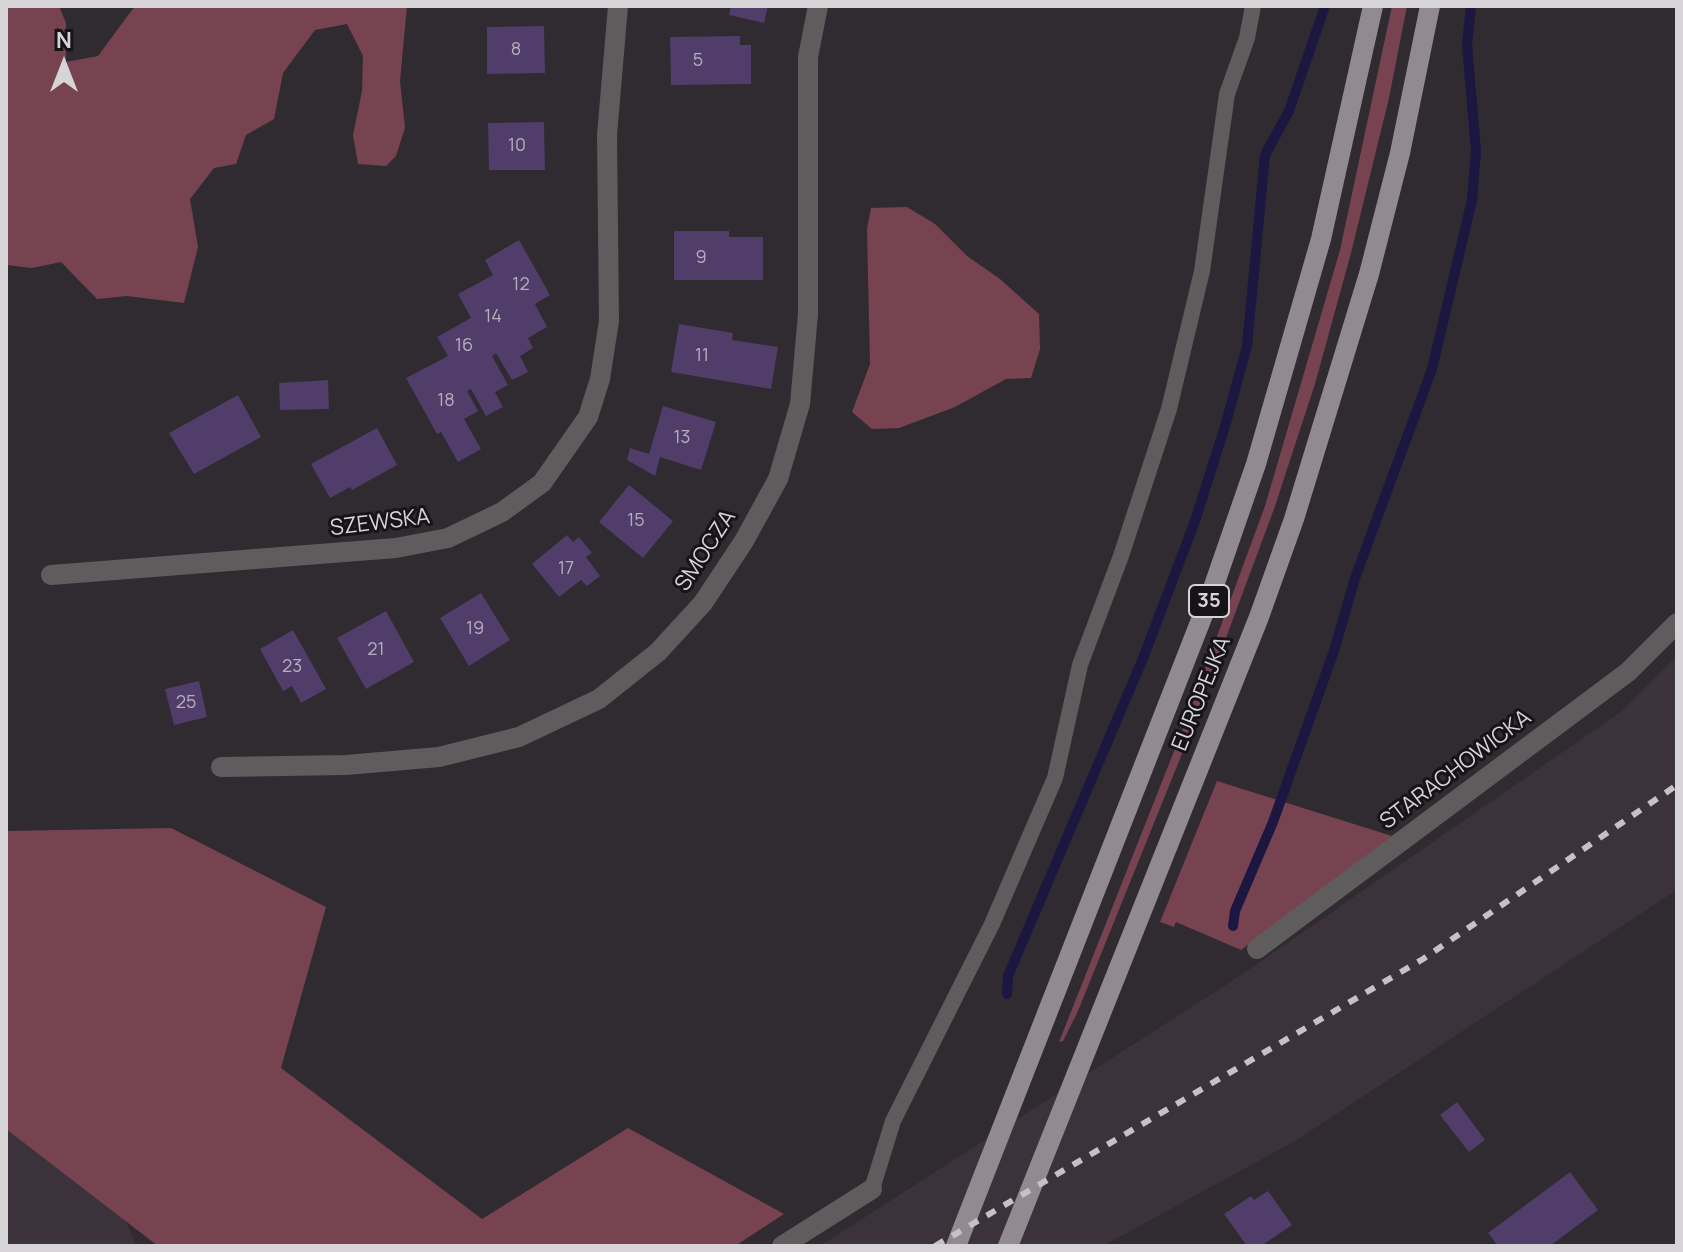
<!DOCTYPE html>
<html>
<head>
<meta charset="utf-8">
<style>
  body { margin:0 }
  #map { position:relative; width:1683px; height:1252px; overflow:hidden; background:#2f2b30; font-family:Manrope,sans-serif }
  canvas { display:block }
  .frame { position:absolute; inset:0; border:8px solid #d7d4d7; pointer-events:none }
  .north { position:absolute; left:24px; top:24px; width:80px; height:80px; -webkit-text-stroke:6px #161416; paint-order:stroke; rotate:0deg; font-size:22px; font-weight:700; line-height:32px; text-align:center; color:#d7d4d7 }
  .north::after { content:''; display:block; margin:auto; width:28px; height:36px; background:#d7d4d7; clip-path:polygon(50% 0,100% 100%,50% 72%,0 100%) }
</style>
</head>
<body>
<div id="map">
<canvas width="1683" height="1252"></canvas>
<div class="frame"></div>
<div class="north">N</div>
</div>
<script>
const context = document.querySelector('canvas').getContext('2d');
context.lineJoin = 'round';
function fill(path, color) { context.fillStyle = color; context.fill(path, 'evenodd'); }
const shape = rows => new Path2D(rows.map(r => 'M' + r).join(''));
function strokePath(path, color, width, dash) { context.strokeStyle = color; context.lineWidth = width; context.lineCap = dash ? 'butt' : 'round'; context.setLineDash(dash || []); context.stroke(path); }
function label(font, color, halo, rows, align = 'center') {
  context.font = font + ' Manrope,sans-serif'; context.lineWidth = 6; context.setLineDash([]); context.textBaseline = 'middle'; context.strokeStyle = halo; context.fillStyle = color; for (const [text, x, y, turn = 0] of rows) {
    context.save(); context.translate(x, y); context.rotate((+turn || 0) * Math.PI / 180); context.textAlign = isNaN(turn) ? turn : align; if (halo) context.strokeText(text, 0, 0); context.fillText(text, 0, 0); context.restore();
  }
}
const built = shape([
  [1677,656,1677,890,1297,1140,1103,1246,820,1246,1238,977,1622,711],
  [6,1107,113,1194,137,1246,6,1246]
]);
const green = shape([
  [6,6,59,6,66,23,66,62,98,56,135,6,407,6,400,81,405,128,396,156,386,166,358,164,353,135,362,91,363,56,347,24,315,30,283,73,274,119,246,135,236,164,214,168,190,199,198,247,184,303,127,296,97,299,61,262,32,268,6,265],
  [1392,6,1407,6,1389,98,1351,253,1315,384,1274,509,1192,729,1078,1011,1063,1041,1059,1042,1184,726,1265,506,1340,250],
  [907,207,935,224,967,256,1000,279,1039,314,1040,349,1031,378,1006,379,955,407,899,428,872,429,852,412,870,364,867,229,871,208],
  [1217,781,1392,836,1241,950,1176,922,1174,927,1160,922],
  [171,828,326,907,281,1068,482,1219,628,1128,784,1214,735,1246,158,1246,6,1129,6,831]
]);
const stream = shape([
  [1233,926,1235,911,1273,822,1334,651,1355,578,1432,369,1472,200,1476,151,1467,45,1471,6],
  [1007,994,1008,976,1144,656,1195,521,1226,423,1247,346,1265,155,1289,111,1325,6]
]);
const building = shape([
  [731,6,768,6,764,23,729,15],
  [544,26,545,73,487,74,487,27],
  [740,36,740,45,751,45,751,84,671,85,670,37],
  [544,122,545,170,489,170,488,123],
  [674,231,729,231,729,237,763,237,763,280,674,280],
  [519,240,550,295,535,304,547,327,528,338,533,348,520,356,528,372,512,380,496,353,492,356,508,385,495,392,503,407,486,416,471,389,467,391,478,411,464,419,481,449,458,462,441,432,437,434,406,378,448,356,437,337,471,318,458,294,493,275,485,260],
  [679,324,733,333,732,340,778,347,771,389,671,372],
  [328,380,329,409,280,410,279,383],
  [238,395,261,437,194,474,169,433],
  [663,406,716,422,701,470,660,457,655,476,627,460,630,448,649,454],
  [377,428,397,465,352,490,350,487,330,498,311,464],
  [629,485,673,521,643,558,599,522],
  [567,535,573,542,579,537,592,553,586,557,600,576,587,586,581,580,559,597,532,564],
  [481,593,510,640,469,666,440,618],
  [386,611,414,662,366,689,337,638],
  [293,630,326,689,301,703,292,686,283,691,260,649],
  [199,681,207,717,174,725,165,689],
  [1457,1102,1485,1140,1469,1152,1440,1115],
  [1570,1172,1598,1210,1550,1246,1498,1246,1488,1233],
  [1268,1191,1292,1225,1261,1246,1247,1246,1224,1214,1251,1196,1254,1200]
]);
const lane = shape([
  [872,1189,893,1121,992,924,1055,778,1080,665,1121,556,1169,409,1202,271,1227,94,1247,38,1253,6]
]);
const street = shape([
  [51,575,396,548,448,538,502,512,542,483,588,417,600,379,609,321,607,135,618,6],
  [221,767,346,765,439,757,519,737,599,699,658,652,703,603,744,541,778,479,800,404,808,314,808,57,818,6],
  [1257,949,1628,672,1677,623],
  [782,1246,872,1189]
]);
const primary = shape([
  [956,1246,1210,597,1256,464,1321,239,1373,6],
  [1008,1246,1259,617,1294,519,1369,274,1400,153,1430,6]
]);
const rail = shape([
  [935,1246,1423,959,1677,785]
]);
const numberNames = [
  ["8",516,50],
  ["5",698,61],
  ["10",517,146],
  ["9",701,258],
  ["12",521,285],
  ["14",493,317],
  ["16",464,346],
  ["11",702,356],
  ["18",446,401],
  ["13",682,438],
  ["15",636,521],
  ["17",566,569],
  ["19",475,629],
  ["21",376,650],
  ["23",292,667],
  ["25",186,703]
];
const shields = [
  [1209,601,40]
];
const shieldNames = [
  ["35",1209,601]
];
const streetNames = [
  ["SZEWSKA",380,523,-7],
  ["SMOCZA",706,551,-57],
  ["EUROPEJKA",1202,694,-68],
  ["STARACHOWICKA",1456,770,-37]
];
fill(built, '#3b323b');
fill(green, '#784350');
strokePath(stream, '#1b1740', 10);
fill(building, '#503d69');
strokePath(lane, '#5f5c5e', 16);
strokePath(street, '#5f5c5e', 20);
strokePath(primary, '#918a8e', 20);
strokePath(rail, '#c5c2c5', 6, [10, 10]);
label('18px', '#b5aebc', null, numberNames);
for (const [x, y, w] of shields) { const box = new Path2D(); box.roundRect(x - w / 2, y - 16, w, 32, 6); context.fillStyle = '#161416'; context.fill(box); strokePath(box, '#d7d4d7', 2); }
label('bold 20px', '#d7d4d7', null, shieldNames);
label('22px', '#d7d4d7', '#161416', streetNames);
</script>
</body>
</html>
